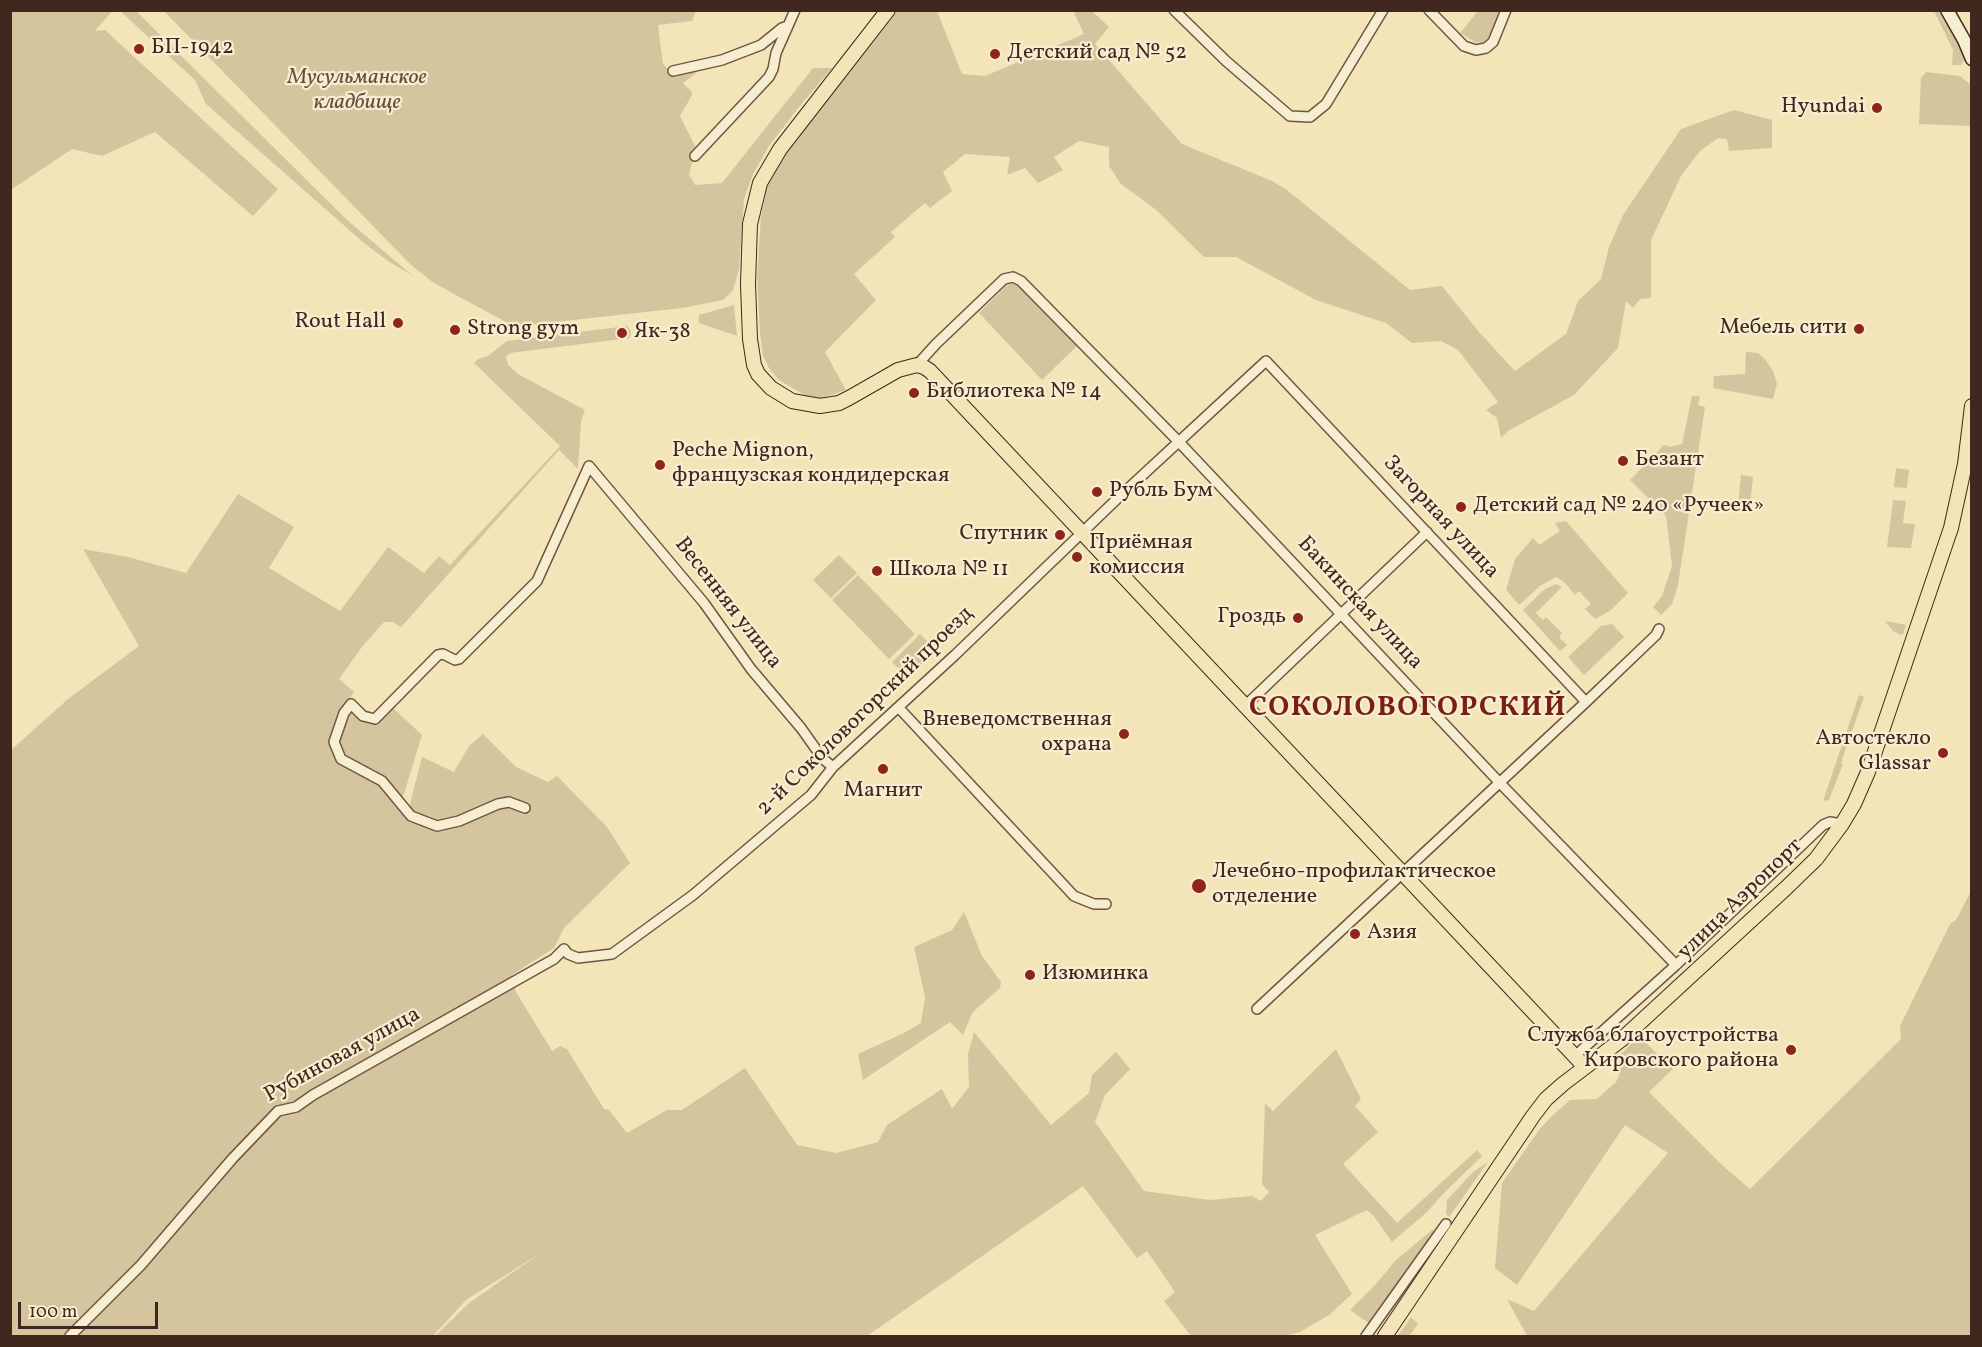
<!DOCTYPE html>
<html>
<head>
<meta charset="utf-8">
<style>
  body { margin:0 }
  #map { position:relative; width:1982px; height:1347px; overflow:hidden; background:#f3e5b8; font-family:Vollkorn,serif }
  canvas { display:block }
  .frame { position:absolute; inset:0; border:12px solid #40281e; pointer-events:none }
  .scale { position:absolute; left:18px; top:1302px; width:140px; height:27px; box-sizing:border-box; border:3px solid #40281e; border-top:0; padding-left:8px; font-size:18px; line-height:21px; white-space:nowrap; color:#40281e; -webkit-text-stroke:4px #f7eed1; paint-order:stroke }
</style>
</head>
<body>
<div id="map">
<canvas width="1982" height="1347"></canvas>
<div class="frame"></div>
<div class="scale">100 m</div>
</div>
<script>
const context = document.querySelector('canvas').getContext('2d');
context.lineJoin = 'round';
function fill(path, color) { context.fillStyle = color; context.fill(path, 'evenodd'); }
const shape = rows => new Path2D(rows.map(r => 'M' + r).join(''));
function strokePath(path, color, width, dash) { context.strokeStyle = color; context.lineWidth = width; context.lineCap = dash ? 'butt' : 'round'; context.setLineDash(dash || []); context.stroke(path); }
function label(font, color, halo, rows, align = 'center') {
  context.font = font + ' Vollkorn,serif'; context.lineWidth = 4.5; context.setLineDash([]); context.textBaseline = 'middle'; context.strokeStyle = halo; context.fillStyle = color; for (const [text, x, y, turn = 0] of rows) {
    context.save(); context.translate(x, y); context.rotate((+turn || 0) * Math.PI / 180); context.textAlign = isNaN(turn) ? turn : align; if (halo) context.strokeText(text, 0, 0); context.fillText(text, 0, 0); context.restore();
  }
}
const green = shape([
  [10,11,112,11,95,31,105,30,278,189,253,216,155,132,102,156,72,149,12,189,11,188],
  [120,11,136,11,346,219,413,276,388,261,364,243,206,104,195,80],
  [164,11,696,11,692,21,658,25,663,64,675,76,700,70,683,83,692,92,692,95,680,116,696,148,689,174,695,185,722,183,813,68,832,68,799,107,769,146,753,174,744,199,739,270,733,290,723,300,682,308,519,326,508,323,463,299,431,281,409,263],
  [898,11,937,11,962,74,985,76,1084,34,1074,13,1076,11,1092,11,1109,27,1095,44,1182,144,1272,181,1287,190,1410,290,1442,286,1479,332,1515,371,1566,334,1578,301,1601,279,1609,247,1623,215,1681,129,1734,110,1772,120,1772,148,1729,151,1727,139,1718,138,1700,151,1681,176,1651,240,1651,298,1640,299,1633,308,1626,301,1618,348,1574,395,1508,431,1501,438,1497,418,1486,410,1498,402,1458,350,1441,341,1412,343,1386,323,1316,300,1236,257,1204,257,1155,209,1121,184,1109,166,1109,147,1079,141,1054,157,1063,170,1038,183,1025,168,1007,175,1010,157,965,154,943,172,952,191,930,208,925,203,891,232,895,237,854,274,876,300,825,352,846,390,822,398,806,396,779,380,770,370,763,356,760,332,757,278,761,216,767,187,786,153],
  [1478,11,1501,11,1490,39,1483,43,1475,42,1460,33],
  [1934,11,1938,11,1957,43,1964,60,1961,65,1952,65,1953,50],
  [1926,72,1960,76,1971,85,1971,126,1919,124,1921,78],
  [1014,282,1020,285,1078,345,1042,380,979,313,1009,283],
  [734,305,737,336,699,323,699,315],
  [627,326,631,331,630,338,510,353,506,357,508,365,518,374,585,410,581,421,578,469,559,450,401,627,393,622,384,622,362,647,339,679,354,692,341,712,335,755,379,783,409,808,422,757,454,772,469,746,483,734,516,767,548,782,557,776,607,827,630,863,564,928,554,948,512,975,516,992,552,1051,560,1046,567,1049,604,1109,609,1110,627,1133,667,1110,682,1110,745,1068,797,1145,836,1153,878,1142,887,1125,942,1089,952,1109,969,1087,968,1054,974,1032,1051,1125,1089,1093,1092,1075,1116,1052,1130,1069,1105,1095,1095,1122,1144,1191,1210,1200,1252,1196,1261,1201,1269,1192,1262,1184,1265,1103,1273,1111,1336,1049,1361,1099,1355,1106,1378,1132,1343,1164,1397,1223,1477,1150,1482,1156,1441,1196,1427,1212,1392,1242,1373,1215,1367,1210,1315,1235,1352,1294,1329,1315,1300,1332,1284,1336,1191,1336,1164,1301,1175,1292,1147,1251,1137,1258,1083,1186,867,1336,435,1336,469,1303,539,1254,466,1300,433,1336,11,1336,10,751,68,699,139,646,83,549,128,557,186,573,238,494,294,527,269,568,340,611,388,547,424,573,439,556,450,565,560,446,474,363,478,359,488,356,507,341],
  [1746,352,1758,353,1765,359,1773,371,1777,384,1773,399,1713,388,1714,376,1745,374],
  [1692,396,1700,396,1698,405,1705,407,1678,585,1672,604,1661,615,1653,607,1662,596,1672,566,1666,516,1630,480,1664,445,1670,447,1682,444],
  [1896,468,1909,470,1907,488,1894,487],
  [1741,475,1753,477,1750,507,1738,506],
  [1893,500,1906,501,1903,523,1915,524,1911,548,1887,547],
  [1566,521,1628,593,1610,611,1595,619,1585,609,1591,604,1579,591,1575,595,1564,582,1556,577,1540,586,1519,605,1506,590,1515,559,1533,538,1539,545,1560,531,1555,523],
  [839,555,857,573,831,598,813,580],
  [858,575,915,634,889,659,832,600],
  [1556,584,1562,587,1536,613,1543,620,1546,617,1562,633,1559,637,1567,645,1560,651,1523,610,1545,589],
  [1885,621,1906,625,1903,634,1901,635,1893,631],
  [1612,624,1624,637,1584,675,1568,657,1601,626],
  [920,634,936,650,908,678,892,662],
  [1859,695,1864,697,1841,763,1843,764,1829,800,1823,801],
  [391,706,422,735,402,800,344,757,337,741,349,711,353,710,371,725],
  [1971,891,1971,1336,1527,1336,1507,1299,1534,1311,1668,1153,1625,1125,1517,1285,1495,1268,1502,1183,1539,1130,1554,1114,1570,1100,1597,1099,1616,1082,1619,1076,1617,1058,1635,1040,1644,1041,1673,1069,1649,1092,1722,1165,1750,1189,1901,1039,1900,1026,1950,924,1956,920],
  [964,912,982,956,1001,982,1000,988,972,1013,963,1035,950,1022,863,1080,858,1054,906,1032,921,1023,925,997,914,947,952,930],
  [1488,1162,1449,1217,1446,1214,1447,1200,1473,1172],
  [1432,1230,1437,1232,1370,1324,1350,1310,1375,1285,1396,1260],
  [1411,1317,1418,1324,1409,1336,1398,1336]
]);
const street = shape([
  [1174,10,1226,61,1290,116,1310,117,1326,104,1383,10],
  [1429,10,1464,46,1476,50,1486,48,1493,42,1506,10],
  [673,71,722,60,761,45,782,28,788,26,795,10],
  [695,156,769,77,773,69,776,53,788,26],
  [917,365,936,344,1004,279,1013,277,1021,281,1179,442,1499,782,1676,965],
  [1246,705,1427,532],
  [899,708,1074,896,1094,904,1106,904],
  [525,808,509,802,498,804,459,821,437,826,411,816,382,781,341,759,334,742,344,713,351,704,363,716,375,719,438,655,443,654,455,660,459,659,537,581,589,466,704,603,751,669,801,728,823,759,833,767],
  [1257,1009,1586,702,1656,635,1659,629],
  [1575,1056,1676,965,1823,825,1830,822,1842,824],
  [70,1336,141,1265,233,1158,278,1111,296,1107,313,1095,554,959,564,949,568,954,578,958,612,954,693,895,811,795,833,767,955,655,1119,497,1266,361,1586,702],
  [1366,1336,1446,1224]
]);
const secondary = shape([
  [1947,10,1964,40,1972,59]
]);
const primary = shape([
  [888,10,780,149,760,183,750,224,748,284,750,339,754,365,758,374,771,388,792,401,820,406,839,403,849,398,898,370,917,365,924,367,930,371,1585,1067],
  [1385,1336,1533,1116,1546,1099,1563,1084,1621,1040,1786,888,1816,859,1842,824,1854,804,1868,772,1951,528,1965,464,1972,406]
]);
const markers = [
  [139,49,6,"#8f2418"],
  [995,54,6,"#8f2418"],
  [1877,108,6,"#8f2418"],
  [398,323,6,"#8f2418"],
  [1859,329,6,"#8f2418"],
  [455,330,6,"#8f2418"],
  [622,333,6,"#8f2418"],
  [914,393,6,"#8f2418"],
  [1623,461,6,"#8f2418"],
  [660,465,6,"#8f2418"],
  [1097,492,6,"#8f2418"],
  [1461,507,6,"#8f2418"],
  [1060,535,6,"#8f2418"],
  [1077,557,6,"#8f2418"],
  [877,571,6,"#8f2418"],
  [1298,618,6,"#8f2418"],
  [1124,734,6,"#8f2418"],
  [1943,753,6,"#8f2418"],
  [883,769,6,"#8f2418"],
  [1199,886,8,"#8f2418"],
  [1355,934,6,"#8f2418"],
  [1030,975,6,"#8f2418"],
  [1791,1050,6,"#8f2418"]
];
const poiNames = [
  ["БП-1942",151,49],
  ["Детский сад № 52",1007,54],
  ["Hyundai",1865,108,"right"],
  ["Rout Hall",386,323,"right"],
  ["Мебель сити",1847,329,"right"],
  ["Strong gym",467,330],
  ["Як-38",634,333],
  ["Библиотека № 14",926,393],
  ["Peche Mignon,",672,452],
  ["французская кондидерская",672,477],
  ["Безант",1635,461],
  ["Рубль Бум",1109,492],
  ["Детский сад № 240 «Ручеек»",1473,507],
  ["Спутник",1048,535,"right"],
  ["Приёмная",1089,544],
  ["комиссия",1089,569],
  ["Школа № 11",889,571],
  ["Гроздь",1286,618,"right"],
  ["Вневедомственная",1112,721,"right"],
  ["охрана",1112,746,"right"],
  ["Автостекло",1931,740,"right"],
  ["Glassar",1931,765,"right"],
  ["Магнит",883,792,"center"],
  ["Лечебно-профилактическое",1212,873],
  ["отделение",1212,898],
  ["Азия",1367,934],
  ["Изюминка",1042,975],
  ["Служба благоустройства",1779,1037,"right"],
  ["Кировского района",1779,1062,"right"]
];
const parkNames = [
  ["Мусульманское",357,79],
  ["кладбище",357,104]
];
const streetNames = [
  ["Загорная улица",1440,518,47],
  ["Весенняя улица",727,604,52],
  ["Бакинская улица",1359,604,47],
  ["2-й Соколовогорский проезд",866,712,-44],
  ["улица Аэропорт",1741,900,-44],
  ["Рубиновая улица",343,1056,-29]
];
const districtNames = [
  ["СОКОЛОВОГОРСКИЙ",1408,710]
];
fill(green, '#d5c59e');
strokePath(street, '#6d5744', 12);
strokePath(secondary, '#40281e', 15);
strokePath(primary, '#40281e', 16);
strokePath(street, '#f7eed1', 9);
strokePath(secondary, '#f7eed1', 12);
strokePath(primary, '#f3e5b8', 14);
for (const [x, y, r, color] of markers) { const dot = new Path2D(); dot.arc(x, y, r, 0, 2 * Math.PI); context.fillStyle = color; context.fill(dot); strokePath(dot, '#f7eed1', 2); }
label('22px', '#40281e', '#f7eed1', poiNames, 'left');
label('italic 22px', '#654f3e', '#f7eed1', parkNames);
label('22px', '#40281e', '#f7eed1', streetNames);
context.letterSpacing = '1.5px';
label('bold 28px', '#7a1f14', '#f7eed1', districtNames);
context.letterSpacing = '0px';
</script>
</body>
</html>
